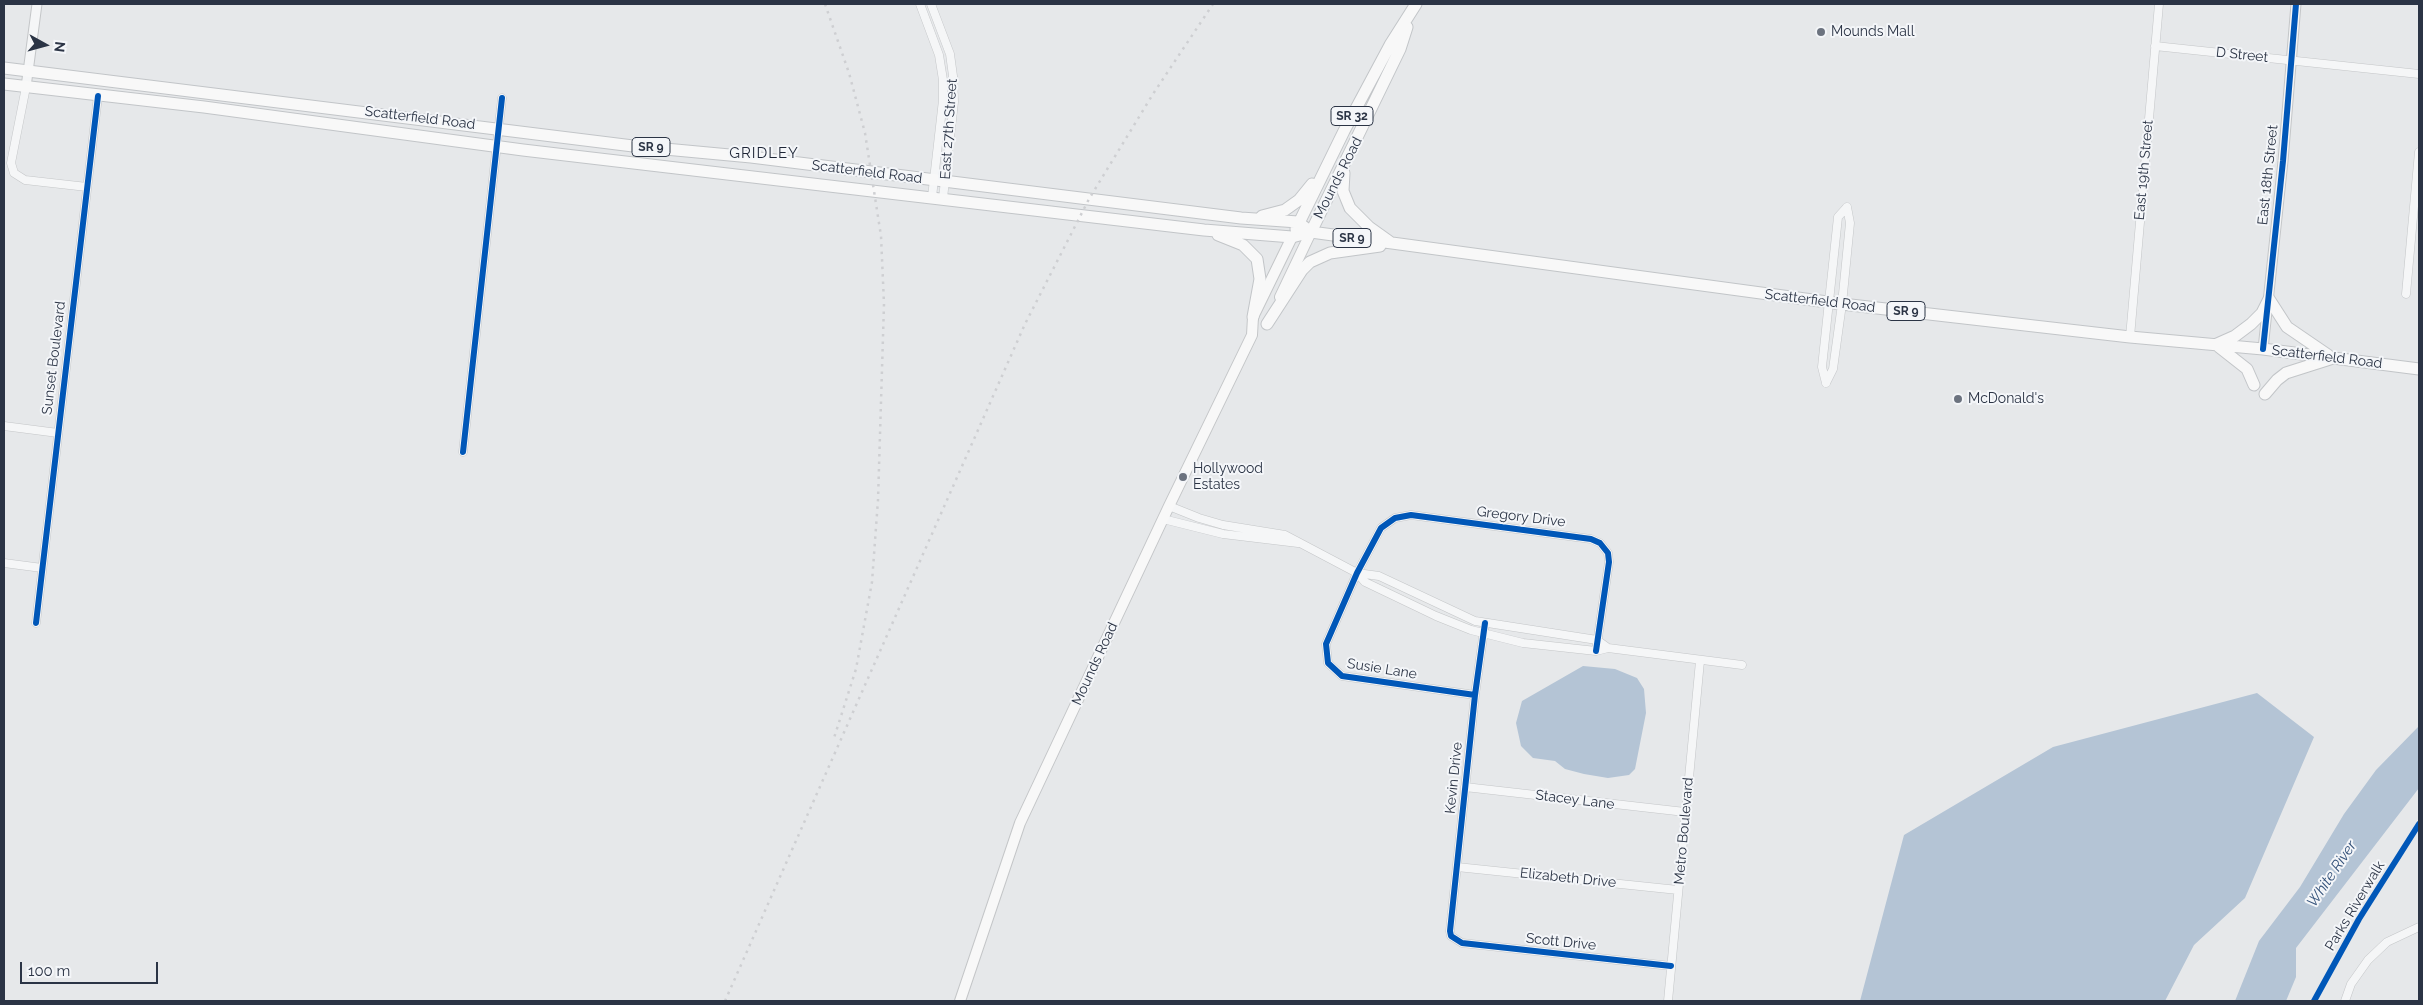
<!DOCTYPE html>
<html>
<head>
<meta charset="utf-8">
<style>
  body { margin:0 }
  #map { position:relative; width:2423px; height:1005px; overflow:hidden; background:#e6e8ea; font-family:Raleway,sans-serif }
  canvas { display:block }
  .frame { position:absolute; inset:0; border:5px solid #2b3445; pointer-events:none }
  .north { position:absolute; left:20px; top:20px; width:50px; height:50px; -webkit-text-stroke:4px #f4f6f9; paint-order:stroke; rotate:97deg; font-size:14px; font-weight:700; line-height:20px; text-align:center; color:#2b3445 }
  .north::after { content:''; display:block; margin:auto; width:18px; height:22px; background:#2b3445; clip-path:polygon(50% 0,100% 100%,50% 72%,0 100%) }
  .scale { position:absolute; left:20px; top:962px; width:138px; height:22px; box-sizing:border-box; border:2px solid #2b3445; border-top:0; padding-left:6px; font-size:15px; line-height:18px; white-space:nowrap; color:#2b3445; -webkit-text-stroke:4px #f4f6f9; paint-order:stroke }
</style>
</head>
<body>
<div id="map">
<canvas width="2423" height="1005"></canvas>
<div class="frame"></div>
<div class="north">N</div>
<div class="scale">100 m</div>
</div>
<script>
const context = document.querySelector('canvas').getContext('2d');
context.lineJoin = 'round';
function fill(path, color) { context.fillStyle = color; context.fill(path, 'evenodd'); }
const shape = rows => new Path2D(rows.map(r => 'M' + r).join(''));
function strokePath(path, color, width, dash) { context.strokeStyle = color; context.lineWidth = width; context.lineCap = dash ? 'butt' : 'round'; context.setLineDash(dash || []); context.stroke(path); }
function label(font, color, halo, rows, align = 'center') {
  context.font = font + ' Raleway,sans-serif'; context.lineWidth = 4; context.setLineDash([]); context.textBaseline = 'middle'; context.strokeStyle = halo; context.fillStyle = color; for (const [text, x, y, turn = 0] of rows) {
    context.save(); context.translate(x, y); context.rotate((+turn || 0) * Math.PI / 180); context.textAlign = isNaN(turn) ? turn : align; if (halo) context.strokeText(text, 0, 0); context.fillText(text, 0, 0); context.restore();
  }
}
const water = shape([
  [1583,666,1615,669,1637,678,1644,689,1646,713,1635,769,1629,775,1608,778,1584,774,1565,769,1555,761,1533,758,1521,746,1516,723,1522,701],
  [2257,693,2314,737,2245,898,2194,945,2165,1001,1860,1001,1904,835,2053,747],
  [2419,726,2419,788,2296,948,2296,977,2286,1001,2235,1001,2259,941,2300,887,2344,814,2376,770]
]);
const minor = shape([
  [920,4,939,55,943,80,943,100,932,197],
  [931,4,950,54,953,76,954,102,943,198],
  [2155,46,2419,74],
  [26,87,11,163,14,173,25,180,87,187],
  [2406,294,2419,152],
  [2130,337,2159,4],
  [1826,383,1822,367,1838,217,1847,207],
  [1826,383,1833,369,1842,304,1850,223,1847,207],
  [4,426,58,433],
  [463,452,502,98],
  [1169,506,1199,518,1223,525,1285,535,1357,573,1379,576,1475,621,1597,640,1608,648],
  [1163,519,1223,534,1298,543],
  [4,563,42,568],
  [1357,573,1365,582,1436,616,1471,630,1523,643,1596,651,1608,648,1742,665],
  [36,623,98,96],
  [1485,623,1475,695,1450,931,1451,936,1462,943,1671,966],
  [1475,695,1342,676,1328,663,1326,644,1357,573,1381,528,1395,518,1411,515,1591,539,1600,543,1608,553,1609,562,1596,651],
  [1465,787,1685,812],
  [1457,867,1678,890],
  [1668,1001,1700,661],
  [2345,1001,2351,984,2368,960,2387,942,2419,927]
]);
const tertiary = shape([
  [26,87,37,4],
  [2263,349,2283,161,2296,4]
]);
const secondary = shape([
  [1280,297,1311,232],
  [960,1001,1020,823,1169,506,1252,335,1253,317,1292,237]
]);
const primary = shape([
  [4,68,633,146,751,157,1241,218,1298,222,1311,232],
  [4,84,204,107,523,150,1204,230,1292,237,1311,232,1842,304,2130,337,2263,349,2419,369],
  [1344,173,1343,191,1350,208,1369,227,1390,242],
  [1262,216,1285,210,1299,200,1312,184],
  [1296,229,1344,131,1390,45,1416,4],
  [1311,232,1400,49,1407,27],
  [1218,235,1243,245,1257,259,1260,279,1253,317],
  [2269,299,2287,327,2328,355],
  [1267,324,1302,270,1310,262,1330,253,1380,246],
  [2217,344,2235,336,2251,324,2262,313,2269,299],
  [2219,347,2247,369,2254,385],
  [2265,394,2277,380,2286,373,2330,359]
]);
const rail = shape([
  [825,4,849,73,865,133,881,236,884,304,878,500,872,582,856,669,834,738],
  [725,1001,1025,324,1089,199,1153,94,1213,4]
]);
const cycleway = shape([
  [2263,349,2283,161,2296,4],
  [463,452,502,98],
  [36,623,98,96],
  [1485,623,1475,695,1450,931,1451,936,1462,943,1671,966],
  [1475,695,1342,676,1328,663,1326,644,1357,573,1381,528,1395,518,1411,515,1591,539,1600,543,1608,553,1609,562,1596,651],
  [2314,1001,2359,919,2419,824]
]);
const markers = [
  [1821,32,5,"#6c737f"],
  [1958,399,5,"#6c737f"],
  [1183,477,5,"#6c737f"]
];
const shields = [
  [1352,116,42],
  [651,147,38],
  [1352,238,38],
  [1906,311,38]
];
const shieldNames = [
  ["SR 32",1352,116],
  ["SR 9",651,147],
  ["SR 9",1352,238],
  ["SR 9",1906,311]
];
const poiNames = [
  ["Mounds Mall",1831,32],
  ["McDonald's",1968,399],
  ["Hollywood",1193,469],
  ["Estates",1193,485]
];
const streetNames = [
  ["D Street",2242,55,6],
  ["Scatterfield Road",420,118,7],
  ["East 27th Street",949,129,-86],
  ["East 19th Street",2144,170,-85],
  ["Scatterfield Road",867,172,7],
  ["East 18th Street",2268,175,-84],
  ["Mounds Road",1338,178,-63],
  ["Scatterfield Road",1820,301,7],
  ["Scatterfield Road",2327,357,7],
  ["Sunset Boulevard",54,358,-83],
  ["Gregory Drive",1521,517,7],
  ["Mounds Road",1095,664,-65],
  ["Susie Lane",1382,669,9],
  ["Kevin Drive",1454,778,-84],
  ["Stacey Lane",1575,800,7],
  ["Metro Boulevard",1684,831,-85],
  ["Elizabeth Drive",1568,878,6],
  ["Parks Riverwalk",2355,906,-59],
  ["Scott Drive",1561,942,6]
];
const neighbourhoodNames = [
  ["GRIDLEY",764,153]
];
const waterNames = [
  ["White River",2332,874,-56]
];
fill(water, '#b4c4d5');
strokePath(minor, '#c4c6c8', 9);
strokePath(tertiary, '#c4c6c8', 11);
strokePath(secondary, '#c4c6c8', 12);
strokePath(primary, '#c2c5c8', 13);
strokePath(minor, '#f5f6f7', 8);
strokePath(tertiary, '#f5f6f7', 9);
strokePath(secondary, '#f8f8f8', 10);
strokePath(primary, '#f8f8f8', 11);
strokePath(rail, '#cecfd2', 2.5, [2.5, 5]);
strokePath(cycleway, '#0057b8', 6);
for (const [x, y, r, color] of markers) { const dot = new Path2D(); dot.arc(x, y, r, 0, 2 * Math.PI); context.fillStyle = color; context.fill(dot); strokePath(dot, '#f4f6f9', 2); }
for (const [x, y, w] of shields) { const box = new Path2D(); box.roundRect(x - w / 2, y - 9.5, w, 19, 4); context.fillStyle = '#f4f6f9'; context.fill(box); strokePath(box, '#2b3445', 1); }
label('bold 12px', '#2b3445', null, shieldNames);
label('14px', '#2b3445', '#f4f6f9', poiNames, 'left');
label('14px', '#2b3445', '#f4f6f9', streetNames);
context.letterSpacing = '1px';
label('15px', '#1d2536', '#f4f6f9', neighbourhoodNames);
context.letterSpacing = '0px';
label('italic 15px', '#34527a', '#f4f6f9', waterNames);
</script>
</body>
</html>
